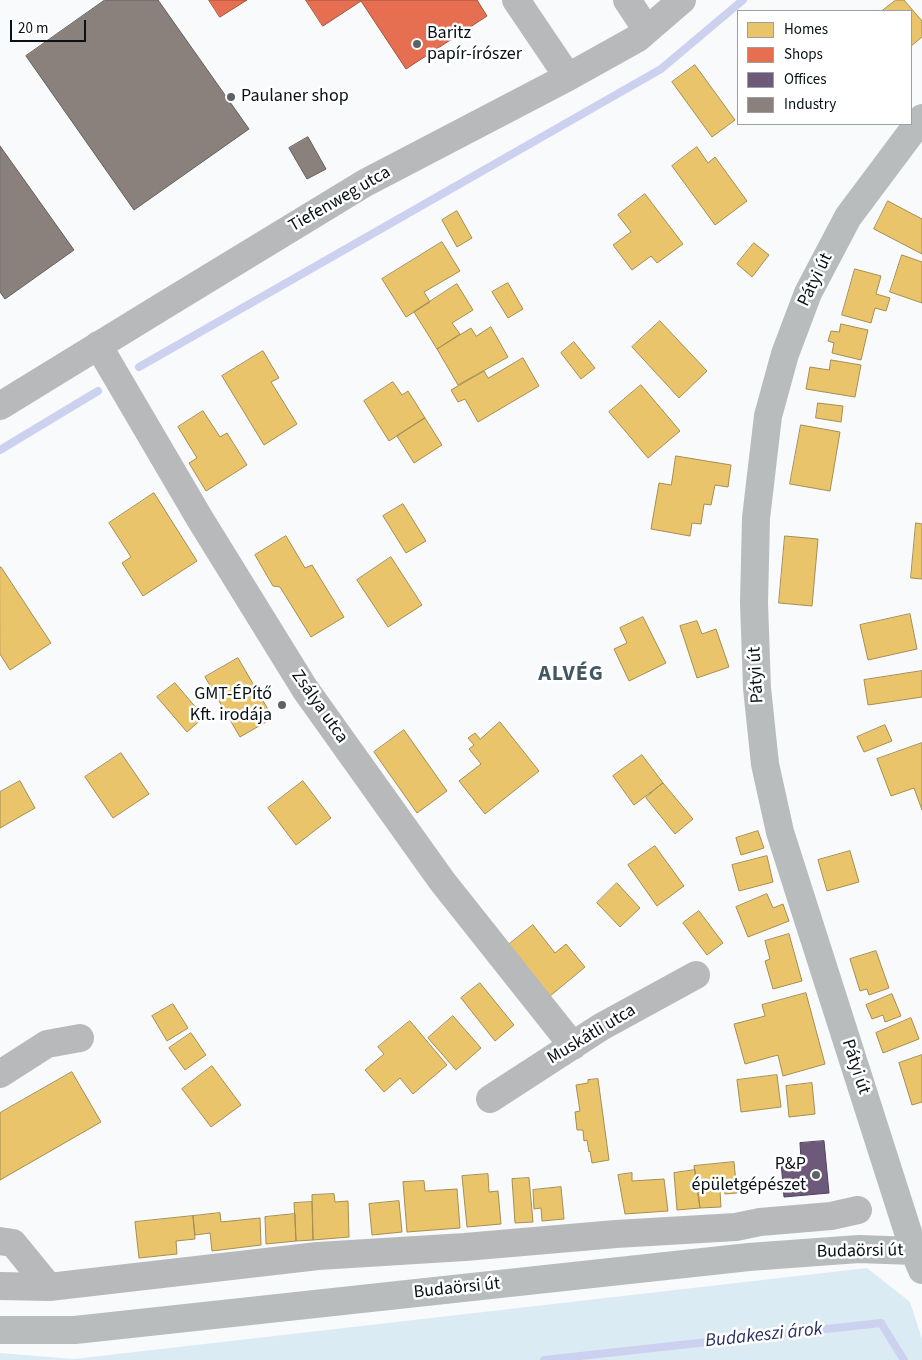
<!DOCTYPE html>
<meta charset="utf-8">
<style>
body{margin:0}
#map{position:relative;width:922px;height:1360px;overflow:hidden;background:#f8fafc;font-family:"Source Sans 3",sans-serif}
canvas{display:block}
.legend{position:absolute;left:737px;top:10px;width:175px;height:115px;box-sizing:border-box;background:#fff;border:1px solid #9ca0a1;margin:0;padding:6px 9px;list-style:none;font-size:15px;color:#081115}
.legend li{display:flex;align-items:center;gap:10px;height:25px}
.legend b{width:25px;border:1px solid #9ca0a1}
.scale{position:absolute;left:10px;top:20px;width:76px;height:22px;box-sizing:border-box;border:2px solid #081115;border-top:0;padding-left:6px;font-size:15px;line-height:18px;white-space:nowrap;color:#081115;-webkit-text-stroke:4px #fff;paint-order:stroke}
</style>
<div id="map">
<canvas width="922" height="1360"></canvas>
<ul class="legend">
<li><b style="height:14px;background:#e9c46a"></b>Homes</li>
<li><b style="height:14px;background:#e76f51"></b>Shops</li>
<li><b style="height:14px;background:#6d597a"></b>Offices</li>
<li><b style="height:14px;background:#8a817c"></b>Industry</li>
</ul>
<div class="scale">20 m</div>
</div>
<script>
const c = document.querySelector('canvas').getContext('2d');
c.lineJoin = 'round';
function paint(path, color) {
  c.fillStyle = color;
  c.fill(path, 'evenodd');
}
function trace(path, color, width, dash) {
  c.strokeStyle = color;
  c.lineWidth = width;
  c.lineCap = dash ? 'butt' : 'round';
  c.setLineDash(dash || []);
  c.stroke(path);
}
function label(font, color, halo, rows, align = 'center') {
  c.font = font + ' "Source Sans 3",sans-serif';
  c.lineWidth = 5;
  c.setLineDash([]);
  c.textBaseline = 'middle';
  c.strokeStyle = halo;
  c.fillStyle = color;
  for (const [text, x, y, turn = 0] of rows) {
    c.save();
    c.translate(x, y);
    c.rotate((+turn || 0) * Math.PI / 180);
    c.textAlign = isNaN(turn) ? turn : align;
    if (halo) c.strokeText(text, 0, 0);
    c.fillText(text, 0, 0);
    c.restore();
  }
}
const green = new Path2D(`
 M867,1268L910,1302L922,1339V1360H0V1353L74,1359Z`);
const homes = new Path2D(`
 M896,0H904L922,21V37L911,46V11H882Z
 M695,65L735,120L712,137L672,82Z
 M697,147L708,163L715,157L747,201L715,225L672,166Z
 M645,194L683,244L657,263L651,256L632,270L613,245L631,232L618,215Z
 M888,201L922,219V254L874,229Z
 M457,211L472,238L457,247L442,220Z
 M442,242L460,271L424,292L430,302L406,317L382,279Z
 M754,243L769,255L752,277L737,264Z
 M902,255L922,262V303L890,292Z
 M855,269L881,276L876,294L890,298L886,311L875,308L871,323L842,315Z
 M508,283L523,309L508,318L492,292Z
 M457,284L473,310L452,323L460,334L437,349L414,312Z
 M660,321L707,371L679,398L632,347Z
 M841,324L868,330L861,360L832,353L834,343L828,341L831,331L839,332Z
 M491,327L508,357L458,385L437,349L471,328L476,336Z
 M574,342L595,368L581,379L561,353Z
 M263,351L279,378L271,382L297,424L264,445L222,376Z
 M523,358L539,386L478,422L465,399L458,402L451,390L484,371L488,378Z
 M831,360L861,365L855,397L806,389L810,367L829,370Z
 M393,382L402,395L408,391L425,418L389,441L364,401Z
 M641,385L680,431L648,458L609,412Z
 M818,403L843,406L841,422L816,418Z
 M203,411L220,437L227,433L247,465L206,491L189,463L197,458L178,427Z
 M425,418L442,445L414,463L397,436Z
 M801,425L840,432L830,491L790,484Z
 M676,456L731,465L728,487L715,485L711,505L704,504L701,524L692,523L690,536L651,529L659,483L671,485Z
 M154,493L197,561L143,596L122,563L131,557L109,523Z
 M403,504L426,541L406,553L383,516Z
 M916,523L922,524V579L911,578Z
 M286,536L305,568L312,565L344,617L311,637L280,587L273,586L255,555Z
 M785,536L818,539L812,606L779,603Z
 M391,557L422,605L388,627L357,580Z
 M0,567H1L51,643L10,670L0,654Z
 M910,614L917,649L868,660L860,625Z
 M643,617L666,663L629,681L614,649L627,643L620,628Z
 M697,621L702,634L716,629L729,667L697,678L680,626Z
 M238,658L273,718L240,737L205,677Z
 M922,671V697L868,705L864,680Z
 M175,683L204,717L187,732L157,697Z
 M500,722L539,771L485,814L459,781L481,764L469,749L474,745L468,738L475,733L480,739Z
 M885,725L892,741L864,752L857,737Z
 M404,730L447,791L417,813L374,752Z
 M922,743V810L914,788L891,796L877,759Z
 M121,753L149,794L113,818L85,777Z
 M642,755L663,783L634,805L613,776Z
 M20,781L35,808L0,828V792Z
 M303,781L331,818L296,845L268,808Z
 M663,783L693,819L675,834L646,798Z
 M758,831L764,848L741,855L736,838Z
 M655,846L684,886L657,906L628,865Z
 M850,851L859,882L827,891L818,860Z
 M767,856L773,882L739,891L732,865Z
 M617,883L640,908L620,927L597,903Z
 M767,894L773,908L783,904L789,921L748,937L736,907Z
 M699,911L723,943L707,955L683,923Z
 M533,925L555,953L566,944L585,967L544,1001L502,950Z
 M789,934L802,981L773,989L765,961L770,959L765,941Z
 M876,951L889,988L869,995L867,989L860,991L850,959Z
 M480,983L514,1025L495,1041L461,998Z
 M806,993L825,1064L783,1076L778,1055L745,1064L734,1024L765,1016L762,1005Z
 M892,994L901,1016L885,1022L883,1015L872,1019L866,1005Z
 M173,1004L188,1028L167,1041L152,1016Z
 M453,1016L481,1048L456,1070L428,1038Z
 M911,1018L919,1039L883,1053L876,1033Z
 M410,1021L447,1065L413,1094L400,1078L384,1092L365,1070L384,1054L378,1047Z
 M191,1033L206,1055L185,1070L169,1048Z
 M922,1055V1102L912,1105L899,1063Z
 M212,1066L241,1105L211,1127L182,1089Z
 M72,1072L101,1122L0,1180V1113Z
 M777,1075L781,1107L741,1112L737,1080Z
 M598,1079L609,1160L592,1163L590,1151L589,1152L587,1140L584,1141L583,1130H577L575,1112L580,1111L576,1085L588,1083V1080Z
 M812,1083L815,1114L789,1117L786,1086Z
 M734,1162L737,1193L725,1194L724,1191H720L721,1207L700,1208L694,1166Z
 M695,1170L700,1208L677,1210L674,1173Z
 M632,1173V1181L664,1179L668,1211L625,1214L618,1175Z
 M488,1174L489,1192L498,1191L501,1224L467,1227L462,1176Z
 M529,1178L533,1222L515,1223L512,1179Z
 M424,1181L425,1191L457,1189L460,1228L407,1232L403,1182Z
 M561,1187L564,1219L542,1221L541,1208L534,1209L533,1190Z
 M334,1194L335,1202L348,1201L349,1237L313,1240L312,1195Z
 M399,1201L402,1232L372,1235L369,1204Z
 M312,1202L313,1240L296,1241L294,1203Z
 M220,1213L221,1222L260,1218L261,1245L212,1251L210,1233L195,1235L193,1216Z
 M295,1214L296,1241L266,1244L265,1217Z
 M193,1216L195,1239L176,1241L177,1254L139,1258L135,1222Z`);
const shops = new Path2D(`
 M209,0H247L220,17Z
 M306,0H477L487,16L406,69L361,1L323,26Z`);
const offices = new Path2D(`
 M824,1141L829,1193L784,1197L781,1162L801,1160L800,1143Z`);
const industry = new Path2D(`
 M105,0H158L249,129L134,210L26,56Z
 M308,137L326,169L307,179L289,148Z
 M0,146L74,250L5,299L0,292Z`);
const stream = new Path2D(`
 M139,367L661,69L743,0
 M0,450L98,391
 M544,1360L881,1323L904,1360`);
const minor = new Path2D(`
 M516,0L568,77
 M627,0L647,30
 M98,345L200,519L305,689L442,881L573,1046
 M0,406L163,306L365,183L568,77L638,38L682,0
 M0,1074L47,1044L80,1038
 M490,1099L601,1027L696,975
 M0,1241L13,1243L49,1287
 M0,1286L49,1287L318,1256L465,1247L616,1234L736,1227L760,1222L831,1216L858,1210`);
const major = new Path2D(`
 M922,118L848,217L808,293L785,354L768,416L756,518L754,603L757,688L765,764L780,832L914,1251L922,1270
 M0,1330H75L749,1257L859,1249L914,1251`);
const markers = [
 [417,44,5,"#5c6366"],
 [231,97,5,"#5c6366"],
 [282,705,5,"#5c6366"],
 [816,1175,5,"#5c6366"]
];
const poiNames = [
 ["Baritz",427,34],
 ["papír-írószer",427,55],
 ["Paulaner shop",241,97],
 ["GMT-ÉPítő",272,695,"right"],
 ["Kft. irodája",272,716,"right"],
 ["P&P",806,1165,"right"],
 ["épületgépészet",806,1186,"right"]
];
const streetNames = [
 ["Tiefenweg utca",340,200,-30],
 ["Pátyi út",816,280,-64],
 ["Pátyi út",757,675,-93],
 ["Zsálya utca",319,707,55],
 ["Muskátli utca",592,1035,-31],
 ["Pátyi út",855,1067,72],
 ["Budaörsi út",860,1252,-1],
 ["Budaörsi út",457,1289,-6]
];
const waterNames = [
 ["Budakeszi árok",764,1336,-6]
];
const districtNames = [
 ["ALVÉG",571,675]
];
paint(green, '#daebf4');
paint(homes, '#e9c46a');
trace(homes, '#a68e50', 1);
paint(shops, '#e76f51');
trace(shops, '#a4533f', 1);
paint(offices, '#6d597a');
trace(offices, '#4f435c', 1);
paint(industry, '#8a817c');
trace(industry, '#635f5d', 1);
trace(stream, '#cbd1ef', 8);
trace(minor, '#b7b9bb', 28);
trace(major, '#b8bcbd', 28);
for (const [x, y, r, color] of markers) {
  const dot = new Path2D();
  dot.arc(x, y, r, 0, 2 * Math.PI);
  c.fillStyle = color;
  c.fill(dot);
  trace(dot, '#fff', 2);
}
label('18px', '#081115', '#fff', poiNames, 'left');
label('18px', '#081115', '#fff', streetNames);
label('italic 19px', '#2c2f63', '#fff', waterNames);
c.letterSpacing = '1px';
label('bold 22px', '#435762', '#fff', districtNames);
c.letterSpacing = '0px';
</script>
